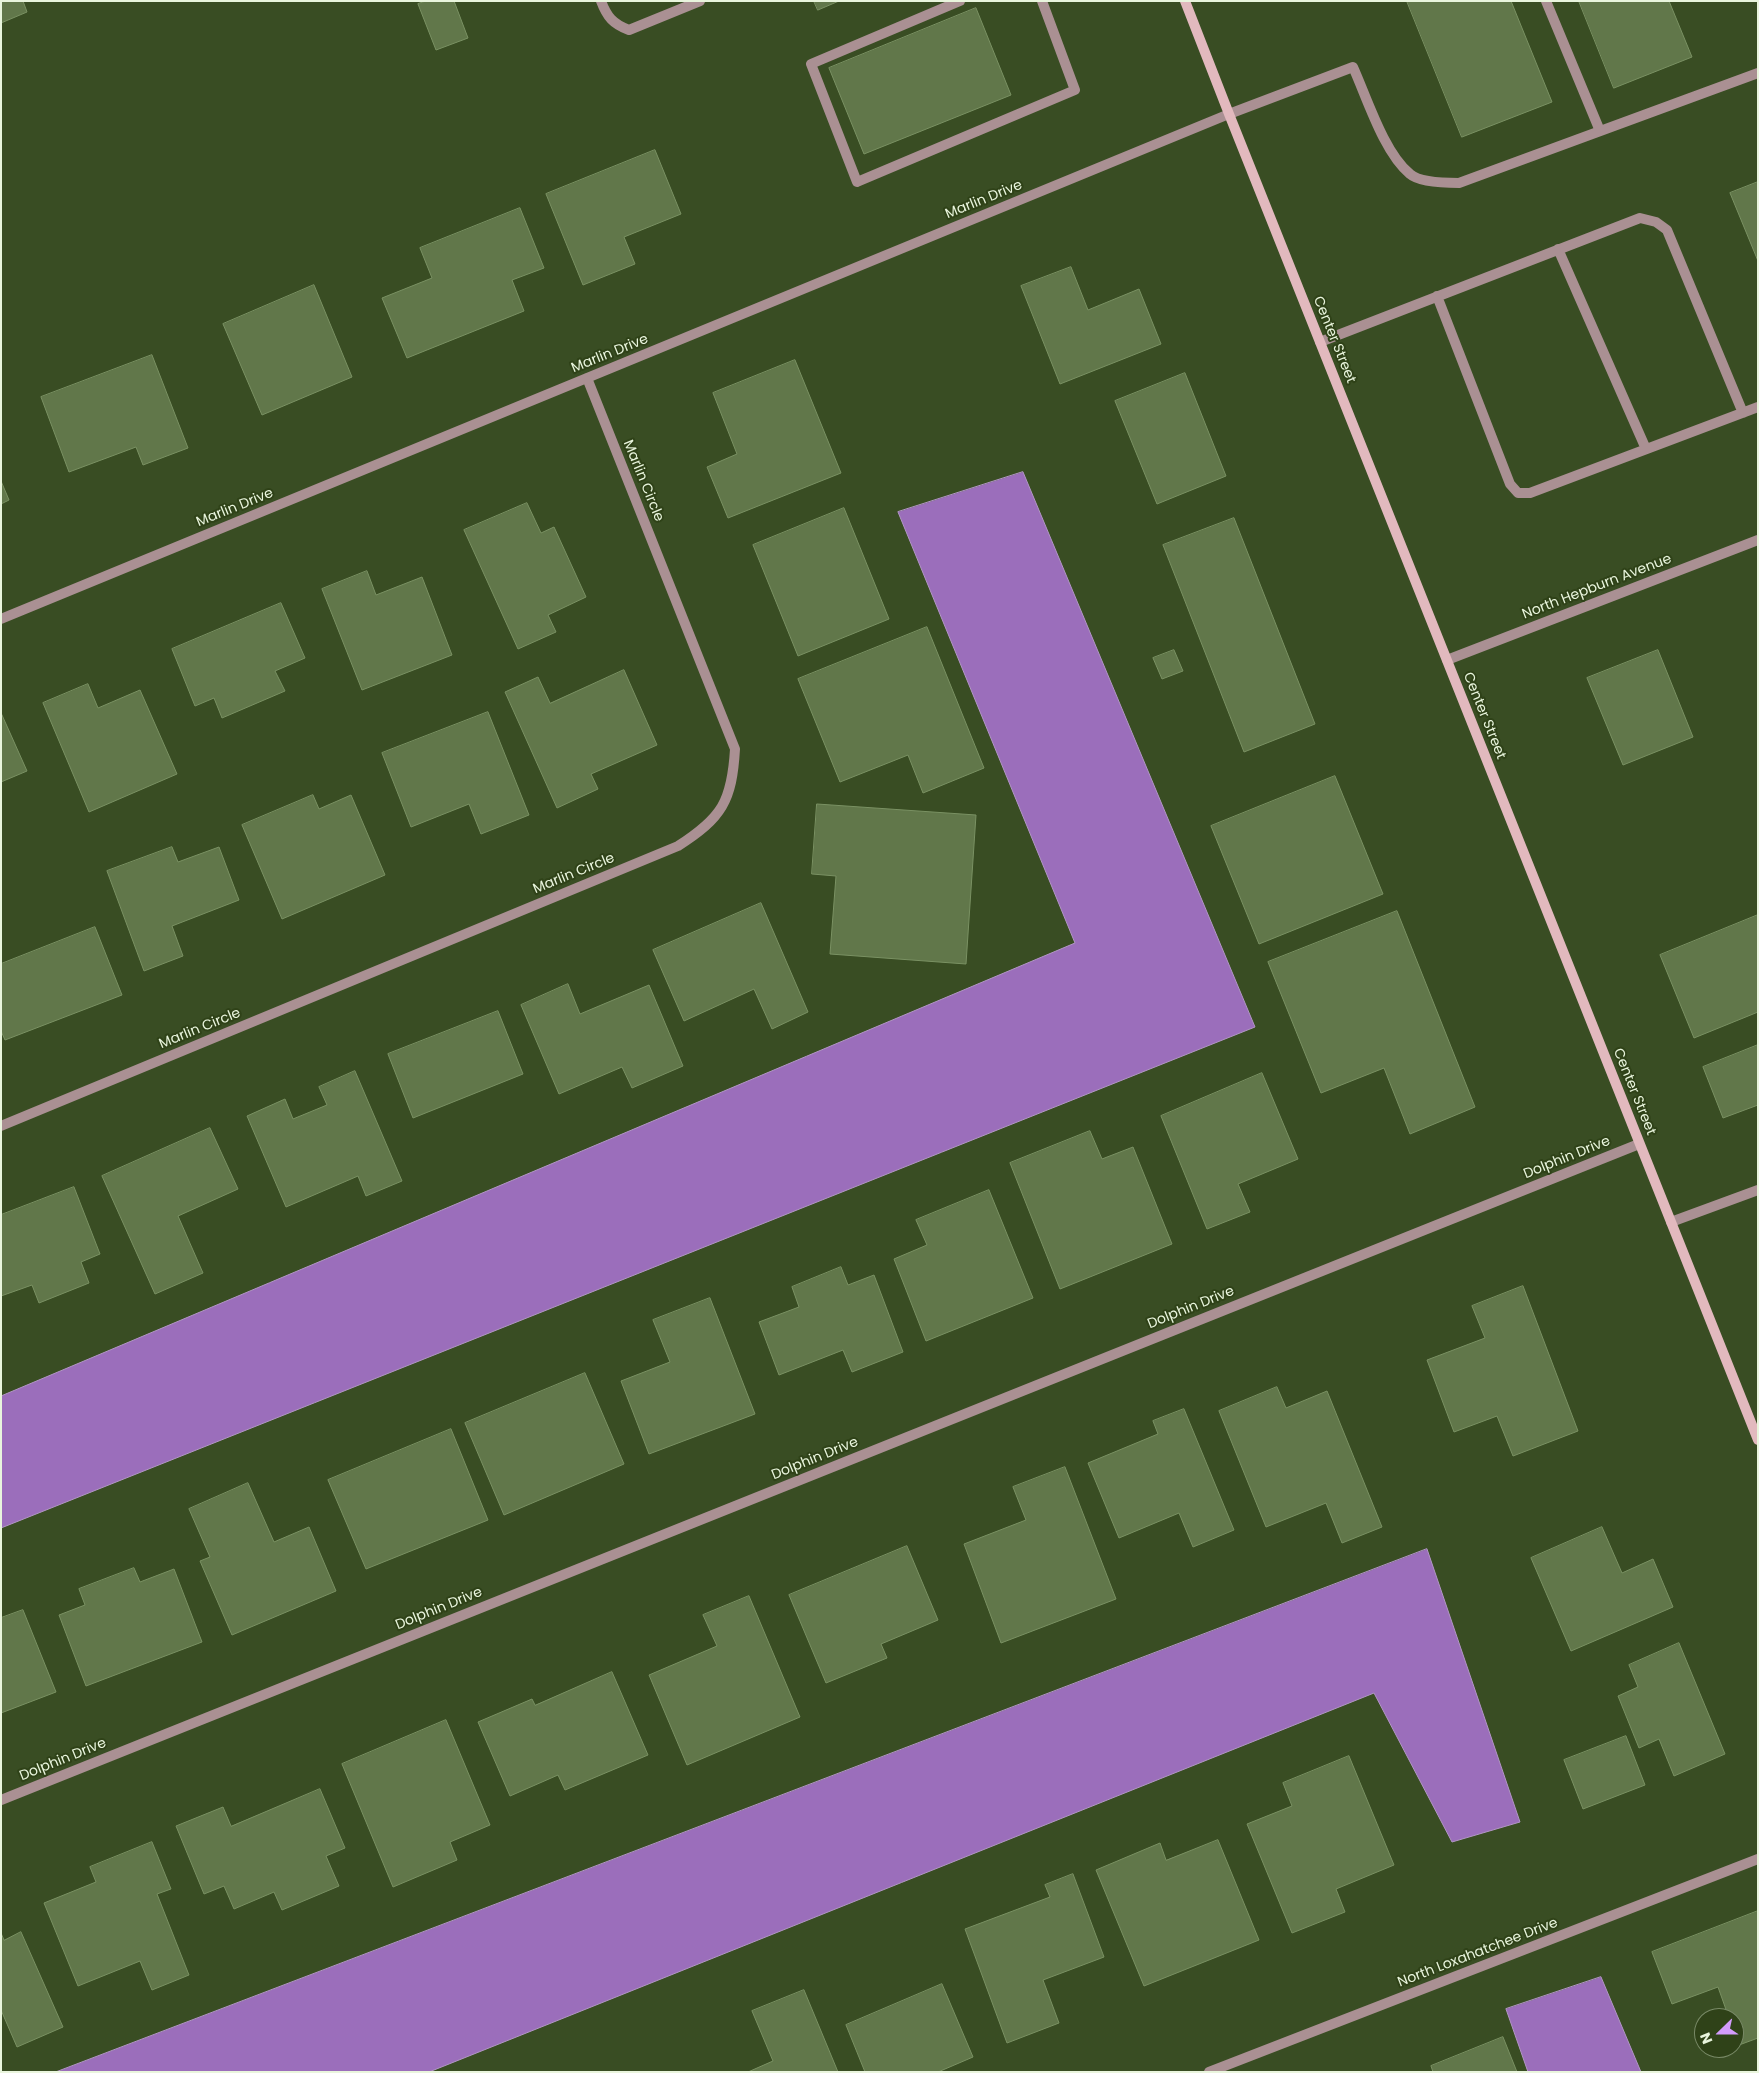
<!DOCTYPE html>
<style>
body{margin:0}
#map{position:relative;width:1759px;height:2073px;overflow:hidden;background:#394d23;font-family:Poppins,sans-serif}
canvas{display:block}
.frame{position:absolute;inset:0;border:2px solid #e9f5dd;pointer-events:none}
.north{position:absolute;left:1694px;top:2008px;width:50px;height:50px;box-sizing:border-box;background:#2f4218;border:1px solid #798a67;border-radius:50%;rotate:248deg;font-size:14px;font-weight:700;line-height:20px;text-align:center;color:#e9f5dd}
.north::after{content:'';display:block;margin:auto;width:18px;height:22px;background:#d39cfc;clip-path:polygon(50% 0,100% 100%,50% 72%,0 100%)}
</style>
<div id="map">
<canvas width="1759" height="2073"></canvas>
<div class="frame"></div>
<div class="north">N</div>
</div>
<script>
const c = document.querySelector('canvas').getContext('2d');
c.lineJoin = 'round';
function paint(path, color) {
  c.fillStyle = color;
  c.fill(path, 'evenodd');
}
function trace(path, color, width, dash) {
  c.strokeStyle = color;
  c.lineWidth = width;
  c.lineCap = dash ? 'butt' : 'round';
  c.setLineDash(dash || []);
  c.stroke(path);
}
function label(font, color, halo, rows, align = 'center') {
  c.font = font + ' Poppins,sans-serif';
  c.lineWidth = 4;
  c.setLineDash([]);
  c.textBaseline = 'middle';
  c.strokeStyle = halo;
  c.fillStyle = color;
  for (const [text, x, y, turn = 0] of rows) {
    c.save();
    c.translate(x, y);
    c.rotate((+turn || 0) * Math.PI / 180);
    c.textAlign = isNaN(turn) ? turn : align;
    if (halo) c.strokeText(text, 0, 0);
    c.fillText(text, 0, 0);
    c.restore();
  }
}
const water = new Path2D(`
 M1023,472L1255,1027L1,1528V1396L1075,943L898,512Z
 M1427,1549L1520,1822L1452,1842L1374,1693L429,2072H56Z
 M1601,1977L1641,2072H1528L1506,2009Z`);
const building = new Path2D(`
 M1,1H23L27,12L1,23Z
 M426,1H454L468,38L436,50L418,4Z
 M814,1H839L818,10Z
 M1407,1H1511L1552,102L1462,137Z
 M1579,1H1669L1692,57L1614,88Z
 M976,8L1011,95L864,154L829,68Z
 M655,150L681,214L624,237L635,264L583,285L546,194Z
 M1758,182V261L1730,193Z
 M520,208L544,268L512,280L524,311L407,358L382,298L432,278L420,248Z
 M1071,267L1088,310L1139,289L1161,344L1060,384L1021,286Z
 M314,285L352,377L262,415L223,324Z
 M152,355L188,448L143,465L136,447L69,472L41,397Z
 M795,360L841,473L728,518L707,467L737,454L713,393Z
 M1185,373L1226,476L1157,504L1115,401Z
 M1,481L9,500L1,504Z
 M527,503L541,533L554,527L586,597L548,615L556,632L518,649L464,530Z
 M844,508L889,619L798,656L753,545Z
 M1234,518L1315,724L1244,752L1163,545Z
 M367,571L376,595L422,577L452,655L362,690L322,589Z
 M281,603L305,658L275,671L285,691L222,718L214,698L195,706L172,649Z
 M927,627L984,768L923,793L908,755L840,782L798,679Z
 M1174,650L1183,671L1162,679L1153,658Z
 M1658,650L1693,737L1623,765L1587,678Z
 M624,670L657,745L591,774L598,789L557,808L505,692L538,677L550,703Z
 M88,684L98,708L140,690L177,774L89,812L43,703Z
 M488,712L529,815L481,834L469,804L411,827L382,753Z
 M2,715L27,771L1,782V716Z
 M1335,776L1383,894L1259,944L1211,826Z
 M313,795L319,809L351,795L385,875L282,919L242,825Z
 M817,804L976,815L966,964L830,954L836,876L812,874Z
 M172,847L178,862L219,847L239,900L172,926L183,956L144,971L107,871Z
 M761,903L808,1012L772,1029L754,989L684,1021L653,950Z
 M1397,911L1475,1107L1410,1134L1384,1068L1321,1093L1268,962Z
 M1758,915V1012L1694,1038L1660,955Z
 M95,927L122,995L5,1040L1,1031V964Z
 M568,984L580,1014L649,985L683,1066L632,1088L622,1067L559,1094L521,1005Z
 M498,1011L523,1074L413,1118L388,1054Z
 M1758,1045V1105L1723,1118L1703,1067Z
 M355,1071L402,1181L366,1196L358,1176L286,1207L247,1116L285,1099L293,1119L327,1105L319,1087Z
 M1262,1073L1298,1159L1238,1184L1250,1212L1207,1229L1161,1116Z
 M210,1128L238,1189L178,1216L203,1273L155,1294L102,1176Z
 M1090,1131L1102,1159L1133,1147L1172,1244L1060,1289L1010,1163Z
 M74,1187L100,1254L81,1262L89,1283L39,1303L32,1285L1,1296V1215Z
 M989,1190L1033,1298L926,1341L894,1259L927,1245L916,1220Z
 M841,1267L848,1285L874,1275L903,1352L852,1372L843,1350L779,1375L759,1322L799,1307L792,1287Z
 M1523,1286L1578,1431L1513,1456L1497,1416L1454,1432L1427,1360L1485,1338L1472,1306Z
 M710,1298L755,1414L649,1454L621,1381L670,1362L653,1320Z
 M585,1373L624,1464L504,1515L465,1423Z
 M1277,1387L1286,1408L1327,1391L1382,1527L1342,1543L1326,1503L1266,1527L1219,1411Z
 M1184,1409L1234,1530L1193,1547L1179,1513L1119,1538L1088,1463L1158,1434L1153,1421Z
 M451,1429L488,1520L366,1569L328,1480Z
 M1065,1467L1116,1599L1001,1643L964,1544L1026,1520L1013,1487Z
 M248,1483L274,1542L309,1527L336,1591L232,1635L200,1561L210,1557L189,1509Z
 M1602,1527L1622,1573L1653,1559L1673,1607L1571,1651L1531,1558Z
 M907,1546L938,1620L881,1644L887,1658L826,1683L789,1595Z
 M134,1568L140,1582L174,1569L202,1642L86,1686L59,1615L85,1605L79,1589Z
 M749,1596L800,1717L687,1765L649,1675L717,1646L703,1615Z
 M23,1610L56,1692L1,1713V1618Z
 M1679,1643L1725,1754L1674,1776L1659,1739L1639,1748L1618,1696L1638,1687L1629,1665Z
 M612,1672L648,1755L565,1790L558,1775L510,1796L478,1722L532,1699L535,1705Z
 M446,1720L490,1825L450,1842L457,1860L393,1887L342,1764Z
 M1626,1736L1645,1785L1583,1809L1564,1760Z
 M1349,1756L1394,1865L1336,1889L1345,1912L1292,1933L1247,1824L1292,1806L1283,1783Z
 M320,1789L345,1848L326,1856L339,1886L282,1910L274,1892L234,1909L224,1886L204,1894L176,1826L223,1807L231,1826Z
 M1218,1840L1259,1940L1144,1986L1096,1870L1160,1843L1166,1860Z
 M152,1842L171,1889L157,1894L189,1975L152,1990L140,1961L78,1986L44,1903L96,1882L90,1867Z
 M1073,1874L1104,1957L1043,1980L1059,2023L1007,2043L965,1929L1050,1897L1045,1885Z
 M1758,1911V2038L1739,2045L1734,2030V2018H1729L1718,1987L1672,2004L1652,1952Z
 M21,1932L63,2027L17,2047L1,2010V1933L4,1940Z
 M942,1984L973,2057L938,2072H865L846,2025Z
 M804,1990L838,2072H748L773,2061L752,2011Z
 M1503,2037L1517,2072H1433L1431,2066Z`);
const lane = new Path2D(`
 M601,1C607,17 613,24 629,30L700,1
 M960,1L811,64L857,182L1075,90L1042,1
 M1546,1L1600,131
 M1229,114L1353,67C1367,98 1384,153 1410,174C1419,182 1446,183 1459,183L1758,73
 M1558,249L1646,449
 M1437,296L1510,484L1518,493H1530L1758,407
 M1320,342L1640,218L1656,222L1667,230L1743,413`);
const street = new Path2D(`
 M1,619L1229,114
 M1447,660L1758,540
 M1,1126L678,846C722,818 732,801 735,749L587,378
 M1671,1222L1758,1190
 M1,1800L1639,1144
 M1209,2072L1758,1859`);
const secondary = new Path2D(`
 M1185,1L1229,114L1758,1440`);
const streetNames = [
 ["Marlin Drive",984,200,-22],
 ["Center Street",1334,340,68],
 ["Marlin Drive",610,354,-22],
 ["Marlin Circle",643,481,68],
 ["Marlin Drive",235,508,-22],
 ["North Hepburn Avenue",1597,587,-21],
 ["Center Street",1484,716,68],
 ["Marlin Circle",574,874,-22],
 ["Marlin Circle",200,1029,-22],
 ["Center Street",1634,1092,68],
 ["Dolphin Drive",1567,1158,-22],
 ["Dolphin Drive",1191,1308,-22],
 ["Dolphin Drive",815,1459,-22],
 ["Dolphin Drive",439,1609,-22],
 ["Dolphin Drive",63,1760,-22],
 ["North Loxahatchee Drive",1478,1953,-21]
];
paint(water, '#9b6ebb');
trace(water, '#b296c5', 1);
paint(building, '#61774a');
trace(building, '#7a9163', 1);
trace(lane, '#aa9093', 10);
trace(street, '#aa9093', 10);
trace(secondary, '#e2b9be', 10);
label('14px', '#e9f5dd', '#2f4218', streetNames);
</script>
